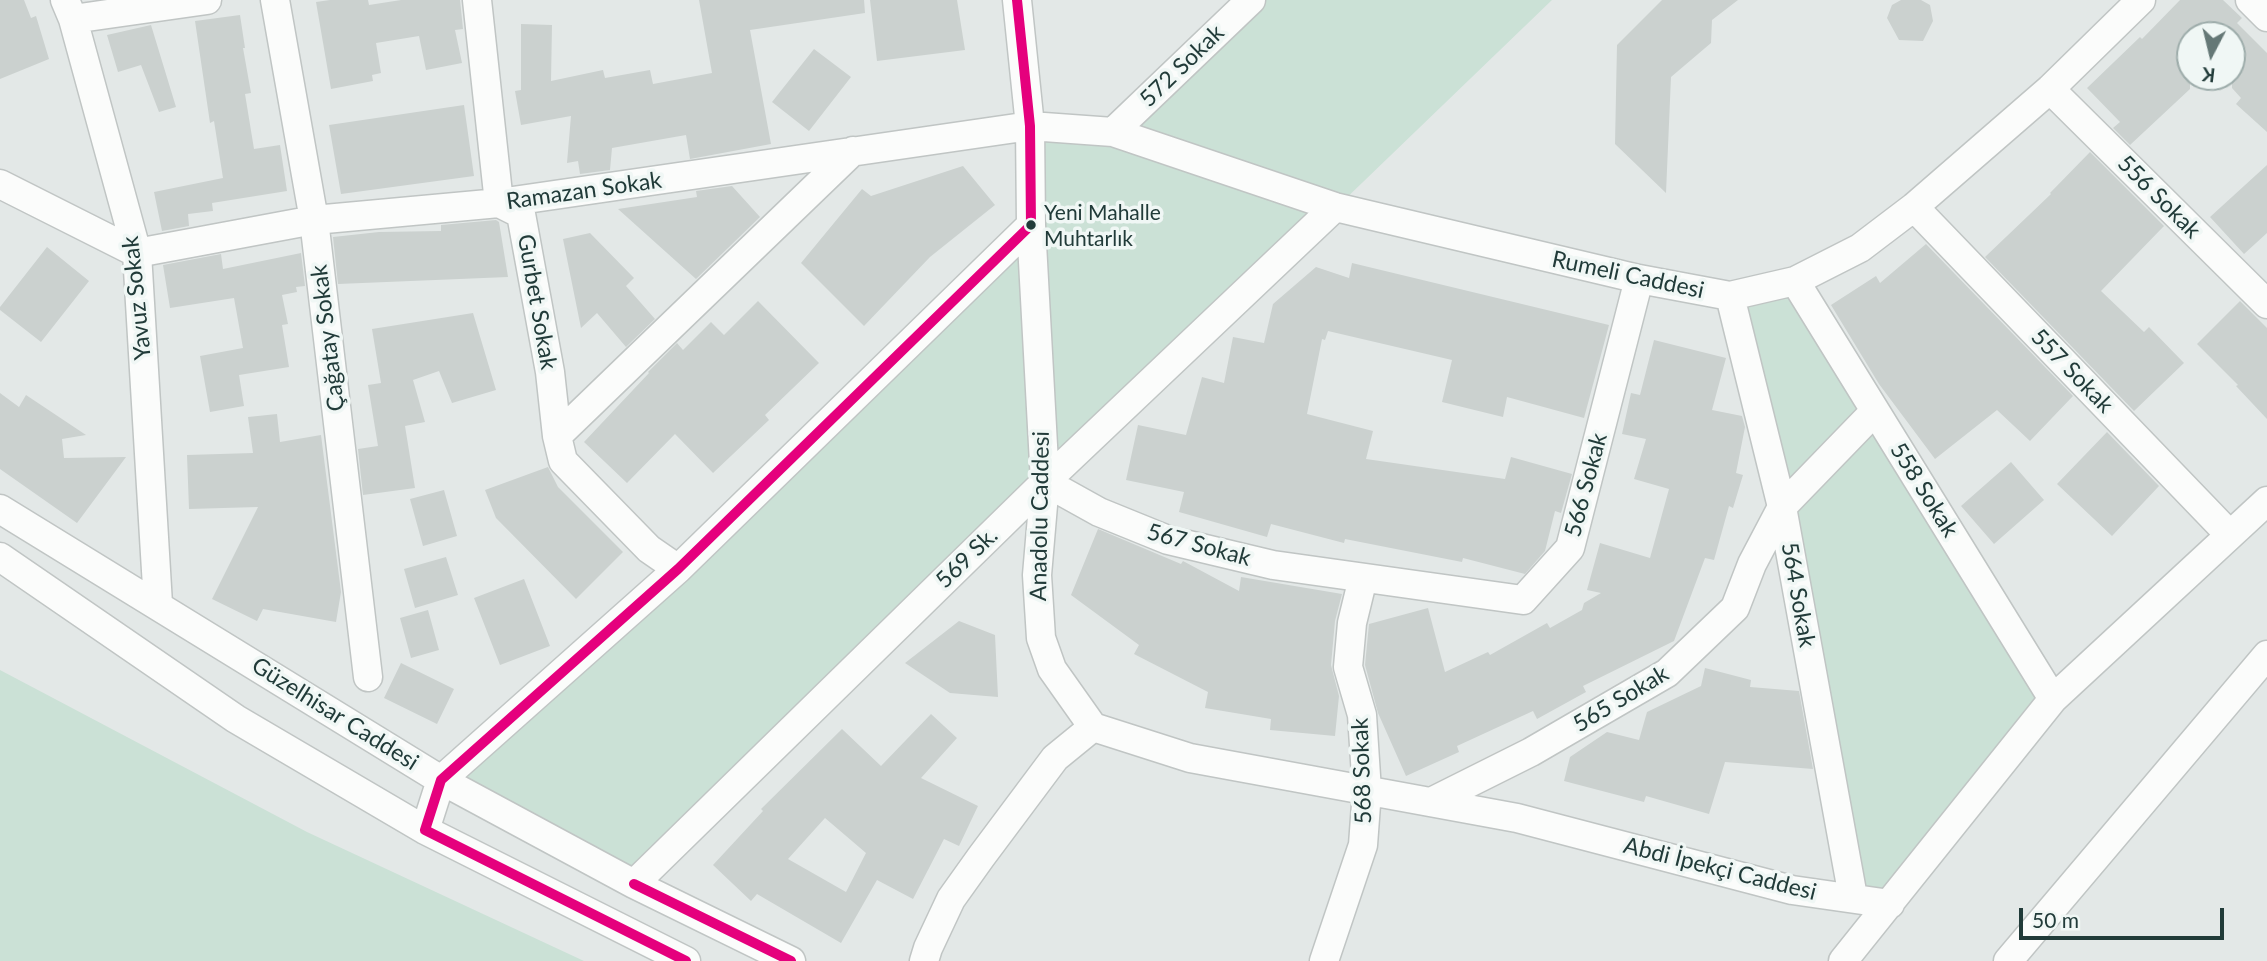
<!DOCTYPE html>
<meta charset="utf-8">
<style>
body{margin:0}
#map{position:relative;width:2267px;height:961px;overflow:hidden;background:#e3e8e7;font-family:Lato,sans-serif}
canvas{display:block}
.north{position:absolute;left:2176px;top:21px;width:70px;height:70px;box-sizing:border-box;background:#f0f7f5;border:2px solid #9dacaa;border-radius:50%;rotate:187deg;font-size:19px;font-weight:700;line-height:28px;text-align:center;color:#213b39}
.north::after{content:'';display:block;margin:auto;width:24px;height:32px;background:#657876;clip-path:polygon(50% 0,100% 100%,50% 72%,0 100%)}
.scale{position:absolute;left:2019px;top:908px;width:205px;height:32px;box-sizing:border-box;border:4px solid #213b39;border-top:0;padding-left:9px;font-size:21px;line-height:24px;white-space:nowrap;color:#213b39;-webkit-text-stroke:5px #f0f7f5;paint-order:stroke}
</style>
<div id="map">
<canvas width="2267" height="961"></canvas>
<div class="north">K</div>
<div class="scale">50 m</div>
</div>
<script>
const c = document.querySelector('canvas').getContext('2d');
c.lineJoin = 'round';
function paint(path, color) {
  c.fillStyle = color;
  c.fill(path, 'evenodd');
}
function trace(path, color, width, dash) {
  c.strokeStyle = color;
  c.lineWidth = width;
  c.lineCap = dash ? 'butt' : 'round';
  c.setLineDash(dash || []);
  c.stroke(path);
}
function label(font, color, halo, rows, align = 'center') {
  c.font = font + ' Lato,sans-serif';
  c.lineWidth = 7;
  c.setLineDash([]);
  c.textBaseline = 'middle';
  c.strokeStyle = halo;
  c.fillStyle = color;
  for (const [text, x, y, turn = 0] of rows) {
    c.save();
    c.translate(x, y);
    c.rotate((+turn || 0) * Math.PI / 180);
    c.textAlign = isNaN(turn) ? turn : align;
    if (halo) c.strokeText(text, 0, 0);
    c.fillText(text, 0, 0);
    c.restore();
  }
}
const green = new Path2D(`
 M1251,0H1552L634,884L441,780L1030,226V126L1113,132Z
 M1795,281L2053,699L1890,904L1853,897L1730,296Z
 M0,670L307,832L584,961H0Z`);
const building = new Path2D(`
 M0,0H24L31,18L36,16L49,59L0,79Z
 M330,0H368L369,5L401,0H460L463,29L455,30L462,63L426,70L419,36L376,43L381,73L372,75L373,81L331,89L316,2Z
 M699,0H864L865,13L750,30L771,144L690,159L686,135L612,148L610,170L580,174L578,161L567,163L571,116L521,125L515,91L521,90V24L552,25L551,81L603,70L605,78L650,70L653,84L712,73Z
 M870,0H957L965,50L877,61Z
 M1662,0H1738L1712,20L1711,43L1671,77L1666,193L1615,144L1617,45Z
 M1901,0H1921L1930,5L1933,21L1923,41L1899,40L1887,18L1892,5Z
 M2180,0H2223L2242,18L2237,23L2267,53V132L2236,104L2241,98L2232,88V35H2190V89L2130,145L2113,128L2120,122L2087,88L2140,37L2142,39Z
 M240,15L245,48H243L251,93L245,94L254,149L280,145L287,191L212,203L213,211L188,214L189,226L162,231L154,192L223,178L214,121L210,123L195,21Z
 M151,25L176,107L159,112L141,65L118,72L107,35Z
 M814,49L851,77L809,131L772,102Z
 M464,105L474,176L341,194L329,125Z
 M2090,152L2164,226L2101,291L2144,332L2149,327L2184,363L2134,411L1985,257L2051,194L2050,193Z
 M2267,165V233L2244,254L2210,217Z
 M963,166L995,205L930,257L864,326L801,263L862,189L871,196Z
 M732,186L760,217L696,279L618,209L697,197L696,191Z
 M496,220L499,222L508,277L338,284L333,237L379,232L441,231V225Z
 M590,233L634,278L626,286L655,319L626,347L597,313L581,328L563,239Z
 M1926,244L2073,396L2030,441L1997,410L1935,459L1879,384L1831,305L1876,276L1880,283Z
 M47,247L89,281L41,342L0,310V307Z
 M301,253L305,286L296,287L297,292L282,295L288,324L282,325L289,367L239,375L244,406L210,412L200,356L243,348L234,298L170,308L163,265L221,254L223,269Z
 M1352,263L1609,325L1584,418L1507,397L1503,417L1442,402L1452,360L1328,331L1325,340L1322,339L1307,414L1373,431L1366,459L1505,479L1511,457L1572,474L1561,513L1555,511L1545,551L1525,574L1463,558L1462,562L1345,539L1344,543L1271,524L1267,537L1179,512L1184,492L1126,480L1138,425L1186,435L1202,377L1224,383L1233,337L1264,343L1273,304L1316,267L1349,278Z
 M758,301L819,363L765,415L769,420L713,473L675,434L627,483L584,442L649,373L648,372L677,343L683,350L711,322L724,335Z
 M2240,301L2267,328V419L2236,386L2238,385L2197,344Z
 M473,313L496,390L452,403L439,371L413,380L425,422L405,426L415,488L363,495L358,449L378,446L368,385L381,383L372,329Z
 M1654,340L1726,358L1712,410L1742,416L1745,427L1736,473L1743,475L1733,508L1729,506L1714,560L1705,558L1674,641L1583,686L1586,692L1537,719L1533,711L1457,746L1459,752L1406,776L1378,713L1365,665L1369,624L1428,608L1445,672L1488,652L1490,655L1547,623L1550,628L1582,610L1584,603L1601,593L1587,590L1600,543L1650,558L1669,489L1634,479L1646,439L1622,434L1631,393L1640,395Z
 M0,393L19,407L26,395L86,435L62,439L64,458L126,457L77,523L0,469Z
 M277,414L280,442L321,435L341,592L336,622L263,609L257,621L212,599L258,507L189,509L187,455L253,453L248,417Z
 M2107,432L2159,486L2112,536L2057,484Z
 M2011,462L2044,500L1994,544L1961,506Z
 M548,467L558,487L623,552L576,599L496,518L485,490Z
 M444,490L457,536L423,546L410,499Z
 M1098,529L1181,564L1183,561L1239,591L1241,577L1342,594L1335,621L1331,665L1339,696L1335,736L1270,730L1271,719L1205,708L1208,692L1134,654L1139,645L1071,595Z
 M446,557L458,595L415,608L404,569Z
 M524,579L550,646L500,665L474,598Z
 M428,610L439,650L411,658L400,618Z
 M959,621L995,635L998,697L950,693L905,663Z
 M401,663L454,689L437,724L384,698Z
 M1705,668L1751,680L1750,687L1799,691L1813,769L1725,762L1709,814L1646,796L1644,802L1564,781L1570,757L1607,732L1639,740L1647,712L1701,686Z
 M931,714L957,738L921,778L978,806L959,846L944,839L913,899L877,880L841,943L757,894L751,901L713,865L763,811L761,809L842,729L881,766ZM825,818L866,853L846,892L788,859Z`);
const minor = new Path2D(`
 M65,0L73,19L137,253L158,604
 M275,0L314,220L368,677
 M477,0L499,203L521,214L550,372L557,436L563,461L649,549L678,569
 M1017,0L1030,126L1031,225L1045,482L1037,575L1041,638L1052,669L1093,727
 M2250,0L2267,17
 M73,19L207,0
 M2050,89L2267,304
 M1113,132L1251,0
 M0,184L137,253L314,220L499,203L1030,126L1113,132L1335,207L1639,279L1730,296L1795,281L1860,248L1914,207L2050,89L2141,0
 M1914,207L2230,535
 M1795,281L2053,699
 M1730,296L1782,507L1853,897
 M557,436L853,151
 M1045,482L1099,512L1168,540L1273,565L1523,600L1570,548L1639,279
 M0,509L441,780L634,884L791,961
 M0,557L236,719L425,830L686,961
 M1093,727L1190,758L1517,818L1792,890L1890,904
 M1431,802L1531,752L1667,673L1735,608L1752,564L1782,507L1875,411
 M425,830L441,780L678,569L1031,225
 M634,884L1045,482L1335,207
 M924,961L928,948L951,899L981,857L1055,758L1093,727
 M1324,961L1363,845L1367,791L1362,715L1348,667L1352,623L1363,578
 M1843,961L2053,699L2267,501
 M2008,961L2267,655`);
const bus1 = new Path2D(`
 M634,884L791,961
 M686,961L425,830L441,780L678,569L1031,225L1030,126L1017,0`);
const markers = [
 [1031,225,6,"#213b39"]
];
const busNames = [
 ["Yeni Mahalle",1044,213],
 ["Muhtarlık",1044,239]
];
const streetNames = [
 ["572 Sokak",1182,66,-44],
 ["Ramazan Sokak",584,191,-8],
 ["556 Sokak",2159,197,45],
 ["Rumeli Caddesi",1628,275,12],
 ["Yavuz Sokak",137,298,-96],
 ["Gurbet Sokak",537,302,80],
 ["Çağatay Sokak",328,338,-97],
 ["557 Sokak",2072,371,46],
 ["566 Sokak",1586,485,-75],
 ["558 Sokak",1924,490,58],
 ["Anadolu Caddesi",1040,516,-89],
 ["567 Sokak",1199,545,15],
 ["569 Sk.",967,558,-44],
 ["564 Sokak",1798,595,80],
 ["565 Sokak",1621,699,-31],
 ["Güzelhisar Caddesi",335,714,32],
 ["568 Sokak",1362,771,-92],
 ["Abdi İpekçi Caddesi",1720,869,14]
];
paint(green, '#cbe1d6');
paint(building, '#cbd1cf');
trace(minor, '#c0c5c4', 31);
trace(minor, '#fbfcfb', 28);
trace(bus1, '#e5007d', 10);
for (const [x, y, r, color] of markers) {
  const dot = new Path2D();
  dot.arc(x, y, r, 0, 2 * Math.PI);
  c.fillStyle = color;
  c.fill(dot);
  trace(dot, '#f0f7f5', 2.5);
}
label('21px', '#213b39', '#f0f7f5', busNames, 'left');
label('23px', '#213b39', '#f0f7f5', streetNames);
</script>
